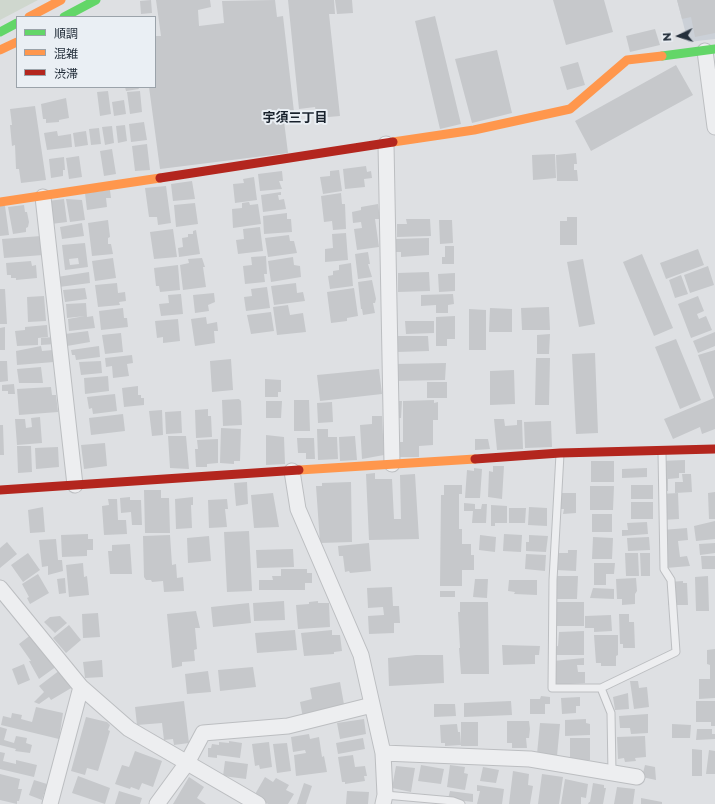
<!DOCTYPE html>
<meta charset="utf-8">
<style>
body{margin:0}
#map{position:relative;width:715px;height:804px;overflow:hidden;background:#dee0e3;font-family:Montserrat,"Noto Sans JP",sans-serif}
canvas{display:block}
.legend{position:absolute;left:16px;top:16px;width:140px;height:72px;box-sizing:border-box;background:#eaeff4;border:1px solid #9ba3aa;margin:0;padding:5px 7px;list-style:none;font-size:12px;color:#25303c}
.legend li{display:flex;align-items:center;gap:8px;height:20px}
.legend b{width:20px;border:1px solid #9ba3aa}
.north{position:absolute;left:659px;top:16px;width:40px;height:40px;-webkit-text-stroke:3px #eaeff4;paint-order:stroke;rotate:266deg;font-size:11px;font-weight:700;line-height:16px;text-align:center;color:#25303c}
.north::after{content:'';display:block;margin:auto;width:14px;height:18px;background:#25303c;clip-path:polygon(50% 0,100% 100%,50% 72%,0 100%)}
</style>
<div id="map">
<canvas width="715" height="804"></canvas>
<ul class="legend">
<li><b style="height:5px;background:#63d668"></b>順調</li>
<li><b style="height:5px;background:#ff974d"></b>混雑</li>
<li><b style="height:5px;background:#b3261e"></b>渋滞</li>
</ul>
<div class="north">N</div>
</div>
<script>
const c = document.querySelector('canvas').getContext('2d');
c.lineJoin = 'round';
function paint(path, color) {
  c.fillStyle = color;
  c.fill(path, 'evenodd');
}
function trace(path, color, width, dash) {
  c.strokeStyle = color;
  c.lineWidth = width;
  c.lineCap = dash ? 'butt' : 'round';
  c.setLineDash(dash || []);
  c.stroke(path);
}
function label(font, color, halo, rows, align = 'center') {
  c.font = font + ' Montserrat,"Noto Sans JP",sans-serif';
  c.lineWidth = 4;
  c.setLineDash([]);
  c.textBaseline = 'middle';
  c.strokeStyle = halo;
  c.fillStyle = color;
  for (const [text, x, y, turn = 0] of rows) {
    c.save();
    c.translate(x, y);
    c.rotate((+turn || 0) * Math.PI / 180);
    c.textAlign = isNaN(turn) ? turn : align;
    if (halo) c.strokeText(text, 0, 0);
    c.fillText(text, 0, 0);
    c.restore();
  }
}
const built = new Path2D(`
 M677,0H715V39L688,42Z`);
const green = new Path2D(`
 M0,0H38L0,20Z`);
const building = new Path2D(`
 M151,0L152,13L141,14L140,1Z
 M156,0H210L211,7L198,10L199,26L224,23L222,1L275,0L277,17L283,16L294,112L283,113L288,153L160,169L149,87H155V36H161Z
 M288,0H334L335,14H329L340,116L317,118L315,107L299,109Z
 M335,0H352L353,13L337,14Z
 M553,0H604L613,32L566,45Z
 M677,0H715V33L695,37L691,17L682,19Z
 M435,16L461,124L440,129L415,21Z
 M655,29L660,45L630,52L626,36Z
 M497,50L512,113L472,123L455,59Z
 M578,62L585,85L567,90L560,67Z
 M676,65L693,95L591,151L575,121Z
 M125,87H138L139,89L126,91Z
 M108,91L111,114L100,116L97,92Z
 M140,91L142,112L130,114L127,92Z
 M66,98L69,118L59,120V122L46,123V119H43L41,104Z
 M124,100L126,114L114,116L112,102Z
 M35,106L46,180L21,183L19,169H16L15,145L12,146L10,125H12L10,109Z
 M144,122L147,140L131,142L129,124Z
 M125,125L127,141L118,143L116,126Z
 M112,126L114,143L105,145L102,127Z
 M99,128L101,144L91,145L89,129Z
 M57,131L58,136L71,134L72,147L47,150L44,133Z
 M86,131L88,145L75,147L73,133Z
 M147,144L150,170L135,171L132,146Z
 M112,149L116,174L104,176L100,151Z
 M576,153L577,164H574V170H577L578,181H557L556,155Z
 M555,154L556,178L533,180L532,155Z
 M79,156L82,177L69,179L66,158Z
 M64,157L65,170H63V176L51,178L49,159Z
 M366,166L367,172L371,171L372,178L364,179L365,187L345,189L343,169Z
 M339,170L342,191L323,194L320,177L330,176V171Z
 M282,171L283,181H279L282,189L260,191L258,174Z
 M254,177L257,200L235,203L233,184L244,183L243,179Z
 M192,181L195,199L173,201L171,184Z
 M166,186L171,223L158,225L157,217H149L145,188Z
 M110,190L111,198H106L107,207L87,210L85,193Z
 M281,192V195H278L279,200L284,199L286,209L263,212L261,195Z
 M341,193L342,204H345L346,229L333,230L332,221L324,222L321,196Z
 M64,199L67,222L51,224L48,201Z
 M66,199L82,200L85,220L70,222Z
 M249,202L250,205L258,204L261,224L233,228L232,209L242,208V203Z
 M195,203L198,224L176,227L174,205Z
 M378,204L380,219H375L379,247L357,250L354,229L362,228L361,222L353,223L352,212L361,210V207Z
 M24,205L25,212H27L29,222L28,227L26,228V232L13,234L8,207Z
 M0,206H5L9,235L0,236Z
 M287,213V219H291L292,232L264,234L263,216Z
 M567,217H577V245H560V221H567Z
 M406,219H430L431,236L397,237V224H407Z
 M108,220L110,237L108,238V244H111L113,254L92,256L88,223Z
 M439,220H452L453,243L440,244Z
 M82,223L84,236L62,239L60,227Z
 M260,227L263,251L238,254L236,240L244,239L243,229Z
 M173,229L177,257L154,259L150,232Z
 M196,230L200,254L179,257L178,248L183,247L182,238L188,237V234H193V231Z
 M346,233L348,260L325,262V249L333,248L332,234Z
 M289,235L290,241H294L297,253L268,257L265,238Z
 M41,236L43,255L4,258L2,239Z
 M429,238V255L401,257V252H394V239Z
 M85,243L88,267L65,270L62,245ZM78,258L79,264L70,265L69,259Z
 M445,246H454V264H442V257H445Z
 M698,249L704,265L666,279L660,263Z
 M368,252L370,264H368L372,277L358,279L355,254Z
 M642,254L673,328L654,336L623,262Z
 M266,256L267,274H264L265,282L245,284L243,266L252,265L251,257Z
 M293,257L294,265L300,266L301,277L271,282L268,261Z
 M113,258L116,278L95,281L92,261Z
 M202,258L205,267H203L206,287L183,290L180,265L189,263L188,259Z
 M583,259L595,324L579,327L567,262Z
 M31,261L32,266L36,265L37,278L16,280V278H11V275H7L6,263Z
 M351,263L353,286L330,289L328,276L333,275V271L339,270V265Z
 M178,265L180,290L160,292L159,286H156L154,268Z
 M708,266L714,285L690,293L684,275Z
 M89,272L90,283L59,287L57,277Z
 M429,272L430,291L398,292V273Z
 M455,273V291L439,292L438,274Z
 M681,275L688,294L675,298L669,280Z
 M372,280L376,299L375,303H373L375,313L363,315L362,309H361L358,282Z
 M117,283L118,293L125,292L126,301L119,302L120,305L98,307L95,285Z
 M296,283L297,293L303,292L305,301L274,305L271,286Z
 M267,287L270,308L246,311L244,297L252,296L251,289Z
 M85,288L87,299L65,302L63,290Z
 M354,288L358,316L347,318V321L331,323L327,292Z
 M0,289H5L7,324H0Z
 M214,293L215,302L208,305L209,311L195,313L193,295Z
 M181,294L183,314L161,316L159,304L169,303L168,295Z
 M453,294L454,304L448,305V313H436V305L421,306V295Z
 M44,296L46,321L28,322L27,297Z
 M698,296L704,311L697,314L699,319L706,316L712,330L691,338L678,304Z
 M86,303L87,317L93,316L95,328L69,331L68,319L85,316L67,318L66,304Z
 M288,305L290,315L303,313L306,332L277,335L273,307Z
 M549,307L550,330H522L521,308Z
 M123,308L124,318H127L128,327L101,330L99,311Z
 M490,308L512,309V332H489Z
 M469,309L486,310V350H469Z
 M271,312L274,331L251,334L247,315Z
 M455,316V339H447V346H436V317Z
 M206,317L207,324L217,322L218,331H214L215,343L195,346L191,319Z
 M178,319L180,341L163,343V337L157,338L155,321Z
 M405,321H434V333L406,334Z
 M47,325L48,337L38,338V345L17,346L15,331L25,330V327Z
 M5,327V350H0V328Z
 M88,331L90,342L67,346L65,334Z
 M715,332V346L698,353L693,341Z
 M121,333L123,352L105,354L102,335Z
 M550,334L549,354H537V335Z
 M397,336H428L429,351L397,352Z
 M54,337L55,344L41,345V338Z
 M676,339L701,400L680,409L655,347Z
 M41,346L42,351L53,350L54,362L17,365L16,351Z
 M99,346L100,357L76,360L75,355H72L71,350Z
 M715,350V429L702,434L700,427L673,439L664,419L714,398L698,355Z
 M595,353L598,433L576,434L572,354Z
 M132,355L133,363L127,364L129,376L113,378L112,366L106,367L105,358Z
 M536,358H550L549,405H535Z
 M231,359L233,390L212,392L210,361Z
 M0,361H7L8,381L0,382Z
 M101,361L102,373L81,375L79,362Z
 M446,363L445,380L394,381L395,364Z
 M41,367L43,383H19L17,369Z
 M379,369L382,394L320,401L317,375Z
 M514,370L515,404L490,405V371Z
 M108,376L109,391L85,394L84,378Z
 M265,379L281,380V392H278V397H265Z
 M427,382H447V398H427Z
 M14,384L15,394H8V391H2V385Z
 M138,386V395H141V398H144V405L124,407L122,388Z
 M51,387L52,395H56L58,412L19,415L17,389Z
 M115,394L117,411L93,414L92,408L89,409L87,397Z
 M239,399L241,401L242,425L223,426L222,400Z
 M294,400H309L310,431H294Z
 M434,400V403L438,402V420H433V445L419,446V457H397V442H403V401Z
 M266,401H282L281,418H266Z
 M397,401H402L401,418H396Z
 M332,402L333,422L318,423L317,403Z
 M208,409V416H211L212,437L196,438L195,410Z
 M162,410L163,435L152,436L149,411Z
 M181,411L182,433L166,434L165,412Z
 M123,414L125,431L91,435L89,418Z
 M372,416H382L384,455L362,459L360,425L372,424Z
 M40,417L42,443L17,445L15,419H25L26,428L32,427L31,418Z
 M494,419H504L505,426L517,425V420H522L523,449L497,450Z
 M551,421L552,447L525,448L524,422Z
 M0,425H3L4,455H0Z
 M221,428L241,429L240,461H234V464L220,463Z
 M317,429H328V437H337L338,459L318,460Z
 M266,435L284,437L285,464L266,465Z
 M168,436H186L189,469L170,468Z
 M355,436L357,460L340,461L339,437Z
 M297,438H314L315,459H306V453H298Z
 M218,439V463L207,464V467H196L195,449H198L197,440Z
 M475,439H488L490,449L475,450Z
 M105,443L107,466L84,469L81,445Z
 M17,446H31L32,472L18,473Z
 M58,447L59,467L36,469L35,448Z
 M685,460V473H679V478L668,479V491H660V461Z
 M591,461H614V482H591Z
 M493,466H504L502,499L488,497L489,471L493,472Z
 M474,468L482,469L480,498H465L467,470L474,471Z
 M647,468V477L622,478V469Z
 M375,473V479H392L394,519H401L400,475L415,474L419,539L369,540L366,474Z
 M682,474H691L692,492L675,493V482H683Z
 M247,482L248,504L236,506L234,483Z
 M351,482L352,542L320,543L316,486H322V483Z
 M444,485H462V494H459V529H462V544H471V555H474V570H462V586H440L441,495H444Z
 M631,485H653V499H631Z
 M590,486H614L613,510H590Z
 M144,490H161V498H169L170,533H145Z
 M715,492V519H709L708,493Z
 M273,493L279,527L254,528L251,495Z
 M558,493H576V513L563,514L564,509H558Z
 M678,493L679,519L661,520L660,494Z
 M130,497V500H141L142,525H132L131,512L121,513L120,498Z
 M193,497V505H191L192,528L176,529L175,499Z
 M108,499H117L118,520H126L127,534L104,535L102,506L109,505Z
 M227,499L228,509H225L227,527L209,528L208,500Z
 M631,502H653V519H631Z
 M464,503L475,504V509H481L482,504H487L486,523H472L473,511H464Z
 M491,505L507,506V523H495V526H491Z
 M43,507L45,532L30,533L28,510Z
 M529,507L547,508V526L528,525Z
 M509,508H526L525,523H509Z
 M592,514H612V532H592Z
 M715,521V539L696,541L694,526Z
 M647,522L648,534L622,536V530H628L627,523Z
 M687,528L688,540L678,541L680,557L687,556L690,566L666,568L662,530Z
 M249,531L252,591L227,592L224,532Z
 M88,534V539H93V550H87V556L62,557L61,535Z
 M504,534L522,535L521,552L503,551Z
 M170,535L172,565L176,564L177,578L183,577L184,591L164,592L163,581L152,582L151,580H146L144,577L143,536Z
 M480,535L496,537L495,552L479,550Z
 M529,535L548,536L546,552L526,551V542H529Z
 M209,536L211,561L188,563L187,538Z
 M593,537L613,538L612,559H592Z
 M649,537L650,550L628,551L627,538Z
 M56,539L58,560H62L63,571L48,575V566L42,567L39,540Z
 M7,542L17,554L0,568V548Z
 M369,543L371,571L350,573L349,571L345,572L343,556H339L338,546Z
 M715,543V553L700,555L699,544Z
 M130,544L132,574H110L108,551H112V545Z
 M293,549L294,567L257,568L256,550Z
 M568,550H577L576,571L556,570V553H568Z
 M28,553L40,570L23,582L11,565Z
 M625,553H638L639,576H626Z
 M640,553H650V576H641Z
 M526,554L546,555L545,571L525,569Z
 M701,556H715V569H702Z
 M83,563L84,577L87,576L89,595L69,597L66,565Z
 M594,563H615L614,574H606V585H594Z
 M281,569H307V573H312V583H305V590H259V580H273L272,576H281Z
 M38,574L49,593L30,604L27,598L29,597L22,584Z
 M555,576H578L577,599H554Z
 M708,576L709,611H696L695,577Z
 M65,578L66,593L59,594L57,579Z
 M636,578L637,591L635,594V604L622,605V599H617L616,579Z
 M475,579H488L487,598L473,597Z
 M509,580H537V595L514,594L515,592L508,591Z
 M683,581V583H687L688,605H668V582Z
 M392,587L393,606H399L400,623H394V633L369,634L368,616L384,615L383,607L368,608L367,588Z
 M593,588L614,589V599L590,598Z
 M440,591H455V597H440Z
 M284,601L285,620L254,621L253,603Z
 M318,601V603H329L330,627L298,629L296,605L309,604V602Z
 M460,602H488L489,674H461L459,648H460L458,612H460Z
 M553,602H584V626H553Z
 M249,603L251,623L213,627L211,607Z
 M196,611L200,628H195L197,649L194,650L195,661L182,662V666L172,668L167,614Z
 M98,613L100,637L83,638L82,614Z
 M619,614H629V622H634L635,648H623V644H620Z
 M611,615L612,631L594,632V628H585V616Z
 M60,616L67,623L55,633L44,622L50,617Z
 M69,625L81,640L66,653L53,638Z
 M295,630L297,650L257,653L255,633Z
 M332,630V635H340L342,651L334,652V654L304,656L301,633Z
 M584,631V655H553V647L558,646L559,632Z
 M32,634L57,666L39,679L29,661H31L19,644Z
 M594,635H618V655L616,656V666H601V663H596Z
 M502,645L540,646L539,655H535V664L503,665Z
 M715,649V698L699,699V679H710V665L707,664V650Z
 M416,655H443L444,683L389,686L388,658Z
 M584,658V665H577L578,672H585V683L555,685L553,661Z
 M102,660L103,677L85,678L83,662Z
 M24,664L30,680L18,685L12,669Z
 M253,667L256,687L220,691L218,670Z
 M60,670L73,687L51,700L49,697L39,704L34,702L44,692L39,686Z
 M208,671L211,692L187,694L185,674Z
 M630,681H638L639,688L647,687L649,707L634,709Z
 M340,682L345,710L303,718L300,702L312,699L310,688Z
 M628,693L629,709L615,710L613,697Z
 M541,696L550,697V704H545V714H530V699H540Z
 M580,697V706H576V713L562,714L561,698Z
 M184,701L189,743L174,745L173,739L164,740L162,723L137,725L135,707Z
 M511,701L512,715L464,717V703Z
 M696,701H715V726H711V722H696Z
 M434,704H455L456,716L434,717Z
 M36,707L63,713L59,739L1,725L3,716L11,718L12,713L22,715L21,719L32,722Z
 M648,714V733L631,734L630,728H620L619,716Z
 M86,717L107,722L110,725L108,730L110,731L98,771L87,768L85,775L71,771Z
 M364,719L366,734L340,739L337,723Z
 M586,719V723L590,724V735L565,736V720Z
 M507,721H529L530,729L529,738H526L527,748H512V743H507Z
 M461,722H478V746H461Z
 M540,723L560,724L557,756L537,754Z
 M457,724L458,732H460L461,745L445,746V743H441L440,725Z
 M672,724L691,725L690,738H672Z
 M0,727L7,729L4,740L14,743L16,736L27,738L26,743L32,745L30,753L15,751L16,749L0,745Z
 M697,729H712V734H715V739L696,740Z
 M309,734L310,739L319,737L322,757L324,756L327,772L296,776L294,755L306,753L305,750L293,752L291,737Z
 M645,736L646,757L635,758L636,761L625,762L624,758L618,759L617,737Z
 M363,738L365,749L338,754L336,743Z
 M570,738H590V760H570Z
 M229,741L242,743L240,758L217,755V758L208,757V748H211L212,744L219,745V742L229,743Z
 M269,742L272,767L260,769L259,765L255,766L252,744Z
 M287,743L291,771L277,773L273,744Z
 M692,749L702,750V776H692Z
 M709,750L715,751V774H706Z
 M135,751L162,761L153,787L142,783L139,790L131,787L130,789L115,784L122,765L129,767Z
 M0,752L5,753L3,761L16,764V760L37,765L34,777L0,769Z
 M353,755L355,767L365,766L367,776H364L365,781L345,784V782H342L338,757Z
 M225,761L248,764L246,779L223,776Z
 M421,765L444,769L441,784L418,781Z
 M450,765L465,767L464,773L468,774L465,790L447,787Z
 M645,765L655,767L656,780L642,777Z
 M396,766L415,768L411,792L392,788Z
 M483,767L499,770L496,783L480,781Z
 M513,771L529,774L528,785L533,786L530,804H509Z
 M0,774L20,779L18,789H22L19,801H17V804L0,800Z
 M542,774L563,777L559,804H538Z
 M78,776L110,788L105,804L72,793Z
 M189,777L204,787L197,798L206,804H173Z
 M265,777L273,782L276,778L289,785L286,790L294,794L288,804H268L254,796Z
 M565,779L588,784L586,798L581,797V804H561Z
 M34,780L47,784L42,800L29,795Z
 M304,783L312,786L306,804H297Z
 M593,783L604,785V788H606L603,804H588L589,802H590Z
 M477,785L504,789L502,804H477L480,791H477Z
 M617,787L635,789L633,804H614Z
 M119,791L142,798L140,804H115Z
 M347,791L369,792L368,804H346Z
 M450,791L473,794V802L448,799Z
 M641,798L662,802V804H641Z`);
const lane = new Path2D(`
 M560,454L553,580L552,688H601L611,713L612,773
 M601,688L676,652L671,580L664,569L662,452
 M385,795L453,801L461,804`);
const street = new Path2D(`
 M705,51L715,127
 M386,144L392,464
 M43,197L75,485
 M292,471L298,509L361,655L383,753L385,795L383,804
 M0,588L81,687L129,729L258,804
 M383,753L530,759L637,777
 M50,804L81,687
 M157,804L187,763L203,733L288,726L372,705`);
const fast = new Path2D(`
 M64,17L96,0
 M0,32L17,23
 M662,56L715,49`);
const slow = new Path2D(`
 M29,17L61,0
 M0,50L17,42
 M393,142L474,130L570,109L627,60L662,56
 M0,202L160,178
 M299,470L475,459`);
const jam = new Path2D(`
 M160,178L393,142
 M475,459L560,453L715,449
 M0,490L299,470`);
const neighbourhoodNames = [
 ["宇須三丁目",295,118]
];
paint(built, '#cbd0d7');
paint(green, '#cfd7ce');
paint(building, '#c6c8cb');
trace(lane, '#bcbec1', 9);
trace(street, '#bcbec1', 17);
trace(lane, '#edeef0', 7);
trace(street, '#edeef0', 15);
trace(fast, '#63d668', 9);
trace(slow, '#ff974d', 9);
trace(jam, '#b3261e', 9);
label('bold 13px', '#18212c', '#eaeff4', neighbourhoodNames);
</script>
